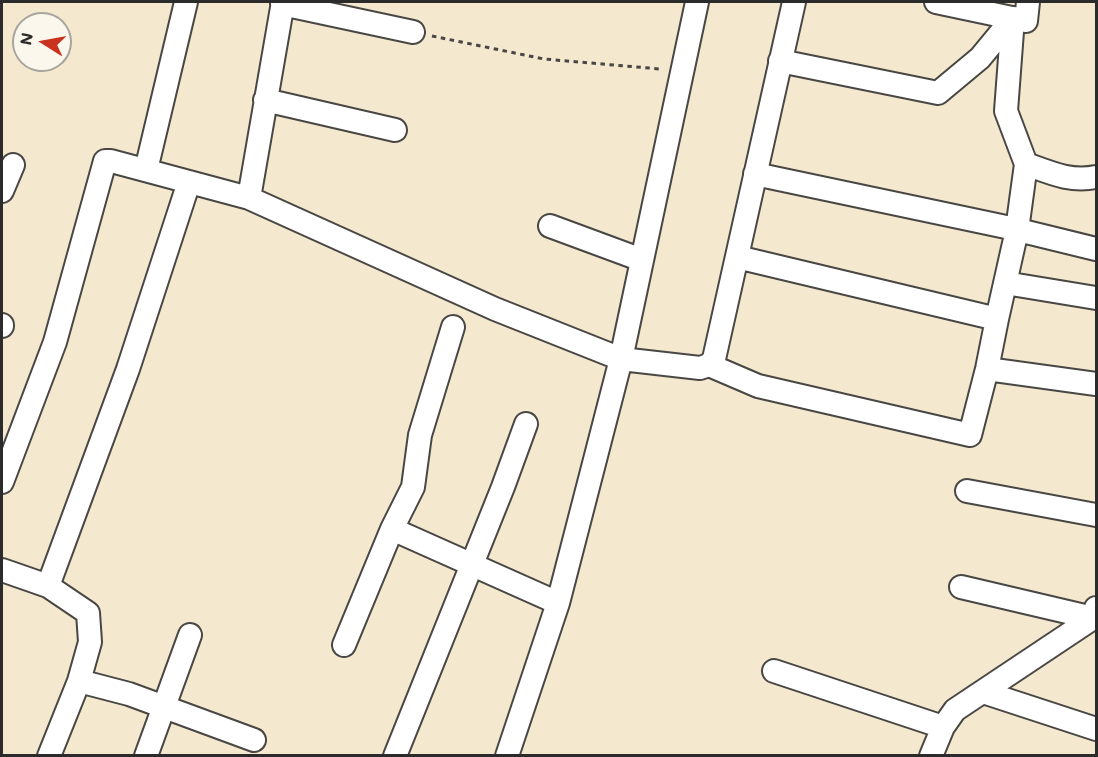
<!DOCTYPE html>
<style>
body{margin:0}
#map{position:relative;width:1098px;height:757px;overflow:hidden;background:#f4e8cf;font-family:Mali,sans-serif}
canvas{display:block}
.frame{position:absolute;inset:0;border:3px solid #2b2b2b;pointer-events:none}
.north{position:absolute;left:12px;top:12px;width:60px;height:60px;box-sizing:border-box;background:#fbf7ec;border:2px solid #a8a59f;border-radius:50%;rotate:281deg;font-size:16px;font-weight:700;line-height:24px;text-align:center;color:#2b2b2b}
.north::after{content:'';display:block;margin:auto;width:21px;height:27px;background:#c8321e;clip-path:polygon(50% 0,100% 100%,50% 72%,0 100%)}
</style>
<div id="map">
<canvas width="1098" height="757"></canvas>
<div class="frame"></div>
<div class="north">N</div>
</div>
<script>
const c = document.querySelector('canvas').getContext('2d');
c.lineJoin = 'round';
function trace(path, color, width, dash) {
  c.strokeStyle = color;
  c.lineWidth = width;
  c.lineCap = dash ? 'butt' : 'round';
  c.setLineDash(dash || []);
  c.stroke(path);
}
const path = new Path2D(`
 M432,36L544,59L660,69`);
const street = new Path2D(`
 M936,2L1026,21L1028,2
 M282,4L413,32
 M1013,18L1006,111L1026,164C1051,173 1070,182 1096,177
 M780,61L938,93L980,58L1013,18
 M265,100L395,130
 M146,170L186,2
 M755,174L1006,227L1096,249
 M2,191L13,165
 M249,198L495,309L621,359L697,2
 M550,226L642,260
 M1005,283L1096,298
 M997,319L1017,230L1026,164
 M2,325V326
 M709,365L758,386L970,435L987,369L997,319L737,257
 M987,369L1096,384
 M2,482L55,342L105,161H111L249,198L283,2
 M967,491L1096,515
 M392,529L558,603
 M2,570L48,586
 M961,587L1093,618L1096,608
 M344,645L392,529L413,487L420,435L453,327
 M774,671L943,727
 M79,681L90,642L88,613L48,586L128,369L189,182
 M983,692L1096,729
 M49,756L79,681L129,694L254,740
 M146,756L190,635
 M395,756L503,487L526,424
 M507,756L558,603L621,359L700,368L709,365L714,359L794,2
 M931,756L943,727L955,710L1093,618`);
trace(street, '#494744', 26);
trace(path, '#494744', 3, [4.5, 4.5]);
trace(street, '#fff', 22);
</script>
